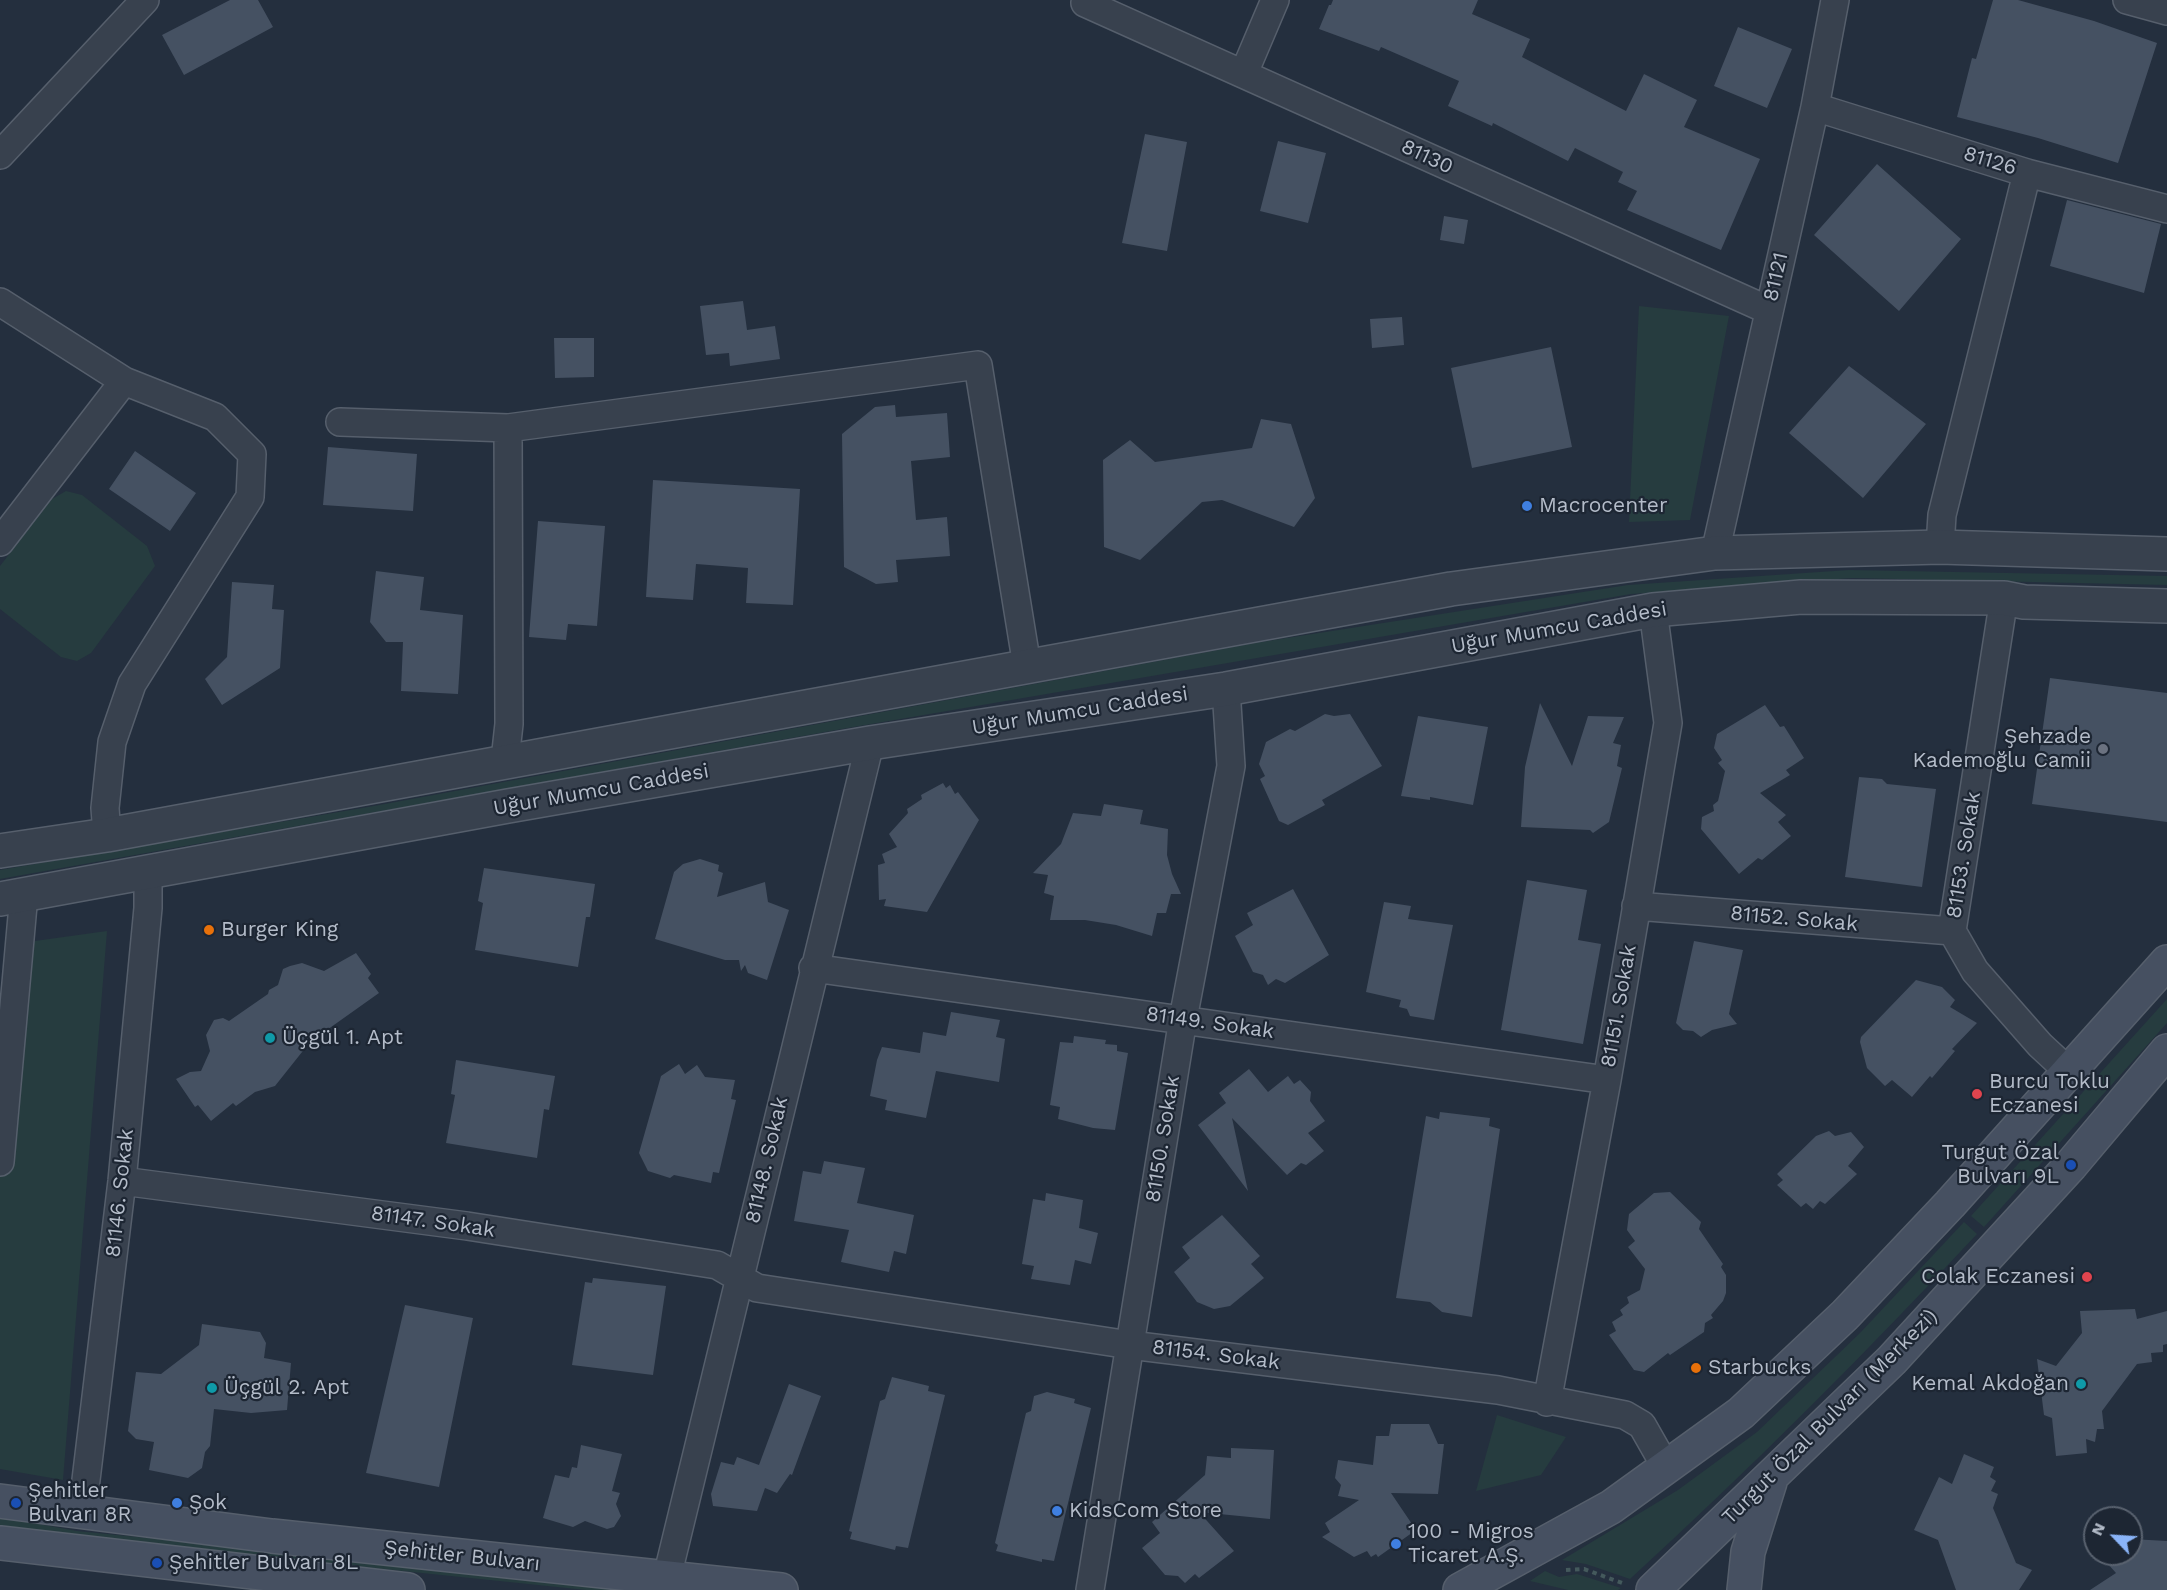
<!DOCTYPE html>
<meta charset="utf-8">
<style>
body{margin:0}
#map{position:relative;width:2167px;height:1590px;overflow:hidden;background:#242f3e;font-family:"Work Sans",sans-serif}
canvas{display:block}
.north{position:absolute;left:2083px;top:1506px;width:60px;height:60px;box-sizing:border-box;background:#1d2633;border:2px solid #59626f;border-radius:50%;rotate:295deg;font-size:16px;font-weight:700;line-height:24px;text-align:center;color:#b4bcc9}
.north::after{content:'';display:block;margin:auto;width:21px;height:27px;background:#8ab4f8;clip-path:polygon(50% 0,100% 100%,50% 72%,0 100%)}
</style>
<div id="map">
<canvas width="2167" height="1590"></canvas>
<div class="north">N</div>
</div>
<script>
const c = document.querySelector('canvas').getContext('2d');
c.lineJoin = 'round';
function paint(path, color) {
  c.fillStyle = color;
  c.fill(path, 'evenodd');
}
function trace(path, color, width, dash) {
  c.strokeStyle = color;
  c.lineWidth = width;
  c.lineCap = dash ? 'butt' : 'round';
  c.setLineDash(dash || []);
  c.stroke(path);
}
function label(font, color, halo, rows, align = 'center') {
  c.font = font + ' "Work Sans",sans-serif';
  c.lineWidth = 4.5;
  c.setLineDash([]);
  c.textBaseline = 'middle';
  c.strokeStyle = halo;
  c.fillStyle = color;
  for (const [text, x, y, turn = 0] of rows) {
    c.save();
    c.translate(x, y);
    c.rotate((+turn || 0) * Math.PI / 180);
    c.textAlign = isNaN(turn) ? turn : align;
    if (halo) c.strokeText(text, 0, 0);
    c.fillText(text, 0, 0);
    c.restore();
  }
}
const green = new Path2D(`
 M1639,306L1729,316L1690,520L1629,522Z
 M66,491L82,495L147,546L155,566L91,653L77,661L61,657L0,609V566L52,499Z
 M1849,570L2167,576V585L1852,578L1631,594L842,729L0,879V870L374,806L1261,642L1628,585Z
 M107,931L63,1480L0,1469V1062L6,945Z
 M2167,999V1023L1984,1227L1971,1216Z
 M1964,1222L1977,1234C1865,1354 1750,1469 1630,1579L1586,1564L1562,1560L1678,1490L1757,1432L1860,1333Z
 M1497,1415L1566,1437L1541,1475L1476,1491Z
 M0,1517L77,1531L674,1590H586L75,1537L0,1525Z
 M1545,1571L1559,1577L1577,1574L1621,1588L1618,1590H1568L1530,1581Z`);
const building = new Path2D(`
 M230,0H258L273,27L184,75L162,35Z
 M1333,0H1478L1472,14L1530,39L1522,57L1626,111L1644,74L1697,100L1684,127L1760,159L1721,250L1627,210L1637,191L1618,182L1623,172L1575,148L1568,161L1493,123L1492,126L1448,106L1459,81L1381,47L1379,51L1319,29L1329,5H1331Z
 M1993,0H2018L2094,21L2157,43L2118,163L2038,138L1957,117L1972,58L1976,59Z
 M1738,27L1792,49L1767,108L1714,86Z
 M1145,134L1187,142L1167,251L1122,243Z
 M1278,141L1326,153L1308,223L1260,211Z
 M1877,164L1961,239L1899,311L1814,235Z
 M2067,200L2161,224L2144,293L2050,266Z
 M1444,216L1468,220L1464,244L1440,240Z
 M743,301L747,330L775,326L780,359L730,366L729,353L706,355L700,306Z
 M1402,317L1404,345L1372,348L1370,319Z
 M554,338H594V377L555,378Z
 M1551,347L1572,447L1472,468L1451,368Z
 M1849,366L1926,424L1863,498L1789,433Z
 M895,405L896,417L947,413L950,457L911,461L916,520L947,517L950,556L896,560L898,582L876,584L844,567L842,434L875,407Z
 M1261,419L1291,424L1315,498L1294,527L1222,500L1202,502L1140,560L1104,547L1103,460L1130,440L1155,462L1252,448Z
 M328,447L417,454L413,511L323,505Z
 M135,451L196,493L170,531L109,489Z
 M653,480L800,489L793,605L746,603L748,568L696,564L693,600L646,597Z
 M538,521L605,526L597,626L568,624L566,640L529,637Z
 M376,571L424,577L420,610L463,615L458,694L401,691L403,642H386L370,622Z
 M232,582L274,585L272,609L284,610L280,668L222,705L205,679L227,657Z
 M2050,678L2167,693V822L2032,804Z
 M1540,703L1572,766L1588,716L1624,717L1613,743L1621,745L1617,766L1622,768L1609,822L1593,833L1590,830L1521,827L1525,767Z
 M1765,705L1780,727L1784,726L1804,758L1786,770L1790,775L1760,793L1786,815L1778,822L1791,836L1762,860L1758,858L1739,874L1701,829L1702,817L1714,811L1713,805L1718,801L1725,771L1718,763L1722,760L1714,748L1717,734Z
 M1325,714L1334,716L1350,714L1382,766L1322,800L1325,805L1288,825L1279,821L1260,779L1265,776L1259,764L1266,742L1290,729L1295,731Z
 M1418,716L1488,727L1473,805L1430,797V800L1401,796Z
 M1859,777L1882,779L1887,784L1936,789L1922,887L1845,877Z
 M943,783L946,788L950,785L955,794L958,792L979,820L927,912L884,906L886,899L879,900L878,865L885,863L882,854L897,847L889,834L908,813L907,809L922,799L921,795Z
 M1104,804L1143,810L1140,824L1168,829L1167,855L1172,874L1181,894H1171L1166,913H1157L1152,936L1116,925L1085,920H1050L1054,896L1044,893L1048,875L1033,873L1061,844L1073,813L1101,816Z
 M700,859L719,865L718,871L723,873L717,897L765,882L768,902L789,910L767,980L748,973L745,965L741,971L739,960H725L655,939L674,872L683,864Z
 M484,868L595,884L590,917H586L578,967L475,950L483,903L478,901Z
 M1527,880L1587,890L1578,940L1601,944L1583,1044L1501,1030Z
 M1293,889L1329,955L1285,983L1276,979L1268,985L1263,975L1253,972L1235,936L1253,925L1247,913Z
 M1384,902L1411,906L1408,919L1453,925L1434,1020L1410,1016L1407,1009L1399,1007L1401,1000L1366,992Z
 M1694,941L1743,950L1729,1014L1737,1024L1712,1030L1701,1037L1693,1031L1683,1030L1676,1023Z
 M356,953L371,974L368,978L379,993L310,1042L275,1086L255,1092L236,1106L233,1103L211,1121L198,1105L195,1107L176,1079L190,1072L201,1071L210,1051L206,1035L214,1020L223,1018L229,1021L268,994L269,990L278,985L283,969L290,966L302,963L324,971Z
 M1916,980L1942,987L1955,1000L1950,1007L1977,1023L1952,1049L1955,1051L1932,1078L1930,1076L1912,1097L1892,1080L1885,1086L1867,1068L1860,1042L1861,1037Z
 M951,1012L1000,1020L996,1037L1005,1039L999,1082L936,1071L926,1118L885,1110L887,1100L870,1096L877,1060L882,1047L920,1053L923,1032L946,1036Z
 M1074,1036L1106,1040L1105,1044L1117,1045V1051L1128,1053L1115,1130L1093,1128L1058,1119L1060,1107L1050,1105L1060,1042L1073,1043Z
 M456,1060L555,1076L549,1110L544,1109L537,1158L446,1143L455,1095L451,1094Z
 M679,1064L685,1074L697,1065L705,1077L735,1080L731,1099L736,1100L719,1173L713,1172L711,1183L674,1175L670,1178L648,1171L639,1153L661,1076Z
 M1249,1069L1268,1092L1288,1076L1294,1084L1300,1080L1311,1092L1310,1101L1325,1121L1308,1133L1324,1151L1306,1165L1301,1163L1287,1175L1232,1118L1248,1191L1198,1125L1226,1103L1219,1093Z
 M1440,1112L1490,1118L1489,1126L1500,1129L1472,1317L1442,1312L1430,1302L1396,1298L1426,1116L1439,1119Z
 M1829,1131L1835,1136L1851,1132L1864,1147L1848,1166L1857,1174L1825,1204L1820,1201L1813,1209L1806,1203L1801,1207L1777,1185L1783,1180L1777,1174L1816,1136Z
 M824,1161L865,1168L857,1203L914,1215L906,1254L894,1251L889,1272L841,1262L849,1230L794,1221L803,1171L821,1174Z
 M1670,1192L1701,1222L1699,1229L1723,1264L1721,1267L1726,1275V1293L1723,1301L1711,1315L1713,1318L1705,1323L1704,1332L1670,1355L1668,1353L1644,1372L1634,1370L1609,1335L1616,1331L1612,1322L1623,1315L1620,1310L1629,1303L1627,1297L1640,1290L1645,1269L1628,1247L1635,1241L1627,1230L1629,1214L1654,1193Z
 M1046,1193L1083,1200L1079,1228L1098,1233L1091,1264L1075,1260L1070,1285L1031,1279L1034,1266L1022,1264L1033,1199L1045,1201Z
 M1222,1215L1260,1256L1251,1264L1264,1278L1230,1306L1214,1309L1197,1302L1174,1272L1190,1258L1182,1247Z
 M593,1278L666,1286L653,1375L572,1365L585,1282L592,1283Z
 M405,1305L473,1318L439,1487L366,1473Z
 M2135,1309L2137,1319L2167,1311V1344L2163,1345V1352L2151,1353L2152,1362L2137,1364L2102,1411L2104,1429H2097L2095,1442L2086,1439L2087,1453L2056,1456L2052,1418L2044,1415L2037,1359L2056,1366L2082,1333L2080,1311Z
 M202,1324L260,1332L266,1343L264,1358L291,1363L287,1410L251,1413L214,1409L210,1446L205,1452L202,1468L188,1478L149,1470L154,1442L136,1439L128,1431L136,1372L161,1374L199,1345Z
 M892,1377L929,1386L928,1391L945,1395L908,1548L896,1546L895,1550L850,1539L852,1532L849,1531L880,1401L885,1399Z
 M789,1384L821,1396L792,1475L790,1474L777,1493L765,1488L757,1511L713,1506L711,1494L721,1462L734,1465L737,1457L759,1465Z
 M1047,1392L1075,1399L1074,1403L1091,1408L1054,1561L1042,1559V1562L996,1551L998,1545L995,1543L1026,1413L1031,1411L1034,1396Z
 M1391,1424H1429L1438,1444H1444L1438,1494L1391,1493L1416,1530L1378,1557L1376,1554L1371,1557L1367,1551L1354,1557L1322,1537L1330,1532L1325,1523L1359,1500L1338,1496L1341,1485L1335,1478L1338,1460L1373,1465L1376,1436H1389Z
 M581,1445L622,1454L612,1491L620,1493L616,1504L621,1516L614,1527L607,1529L585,1521L573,1527L543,1518L555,1475L569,1478L572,1467L577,1468Z
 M1231,1448L1274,1450L1270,1519L1199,1512L1234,1551L1199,1578L1195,1574L1185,1583L1178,1576L1165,1575L1142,1548L1160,1533L1152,1522L1205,1475L1207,1456L1231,1458Z
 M1964,1454L1994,1467L1990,1477L1996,1481L1991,1491L1998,1494L1993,1508L2016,1563L2032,1570L2019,1590H1956L1938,1540L1914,1530L1939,1477L1952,1484Z
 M2131,1539L2167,1541V1590H2090L2116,1573L2099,1554H2131Z`);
const path = new Path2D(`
 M1566,1570L1584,1569L1622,1583`);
const minor = new Path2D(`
 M2127,0L2167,11
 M1085,3L1768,310
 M1244,73L1275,0
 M1815,107L2027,173L2167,209
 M0,155L145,0
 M0,302L124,381L0,542
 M340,422L508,428L978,365L1027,666
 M1940,547L1942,515L2027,173
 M1715,553L1815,107L1835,0
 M2004,598L1952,931L1975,971L2040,1045L2068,1071
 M505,760L509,724L508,428
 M107,835L105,808L112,742L132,684L250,497L252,454L215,417L124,381
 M1636,906L1952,931
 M813,968L1607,1080
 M0,1162L24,894
 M122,1181L467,1226L717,1265L757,1288L1130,1345L1498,1390L1625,1415L1642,1425L1667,1469
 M1547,1402L1607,1080L1668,723L1653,610
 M82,1513L122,1181L148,908V872
 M667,1577L870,743
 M1090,1590L1183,1019L1231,766L1226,689`);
const tertiary = new Path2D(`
 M0,851L107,835L1451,589L1715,553L1940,547L2167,554
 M0,899L508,806L870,743L1226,689L1653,610L1801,597L2004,598L2024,602L2167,606`);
const secondary = new Path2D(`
 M0,1501L272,1536L781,1590
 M0,1543L408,1590
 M1460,1590L1611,1507L1741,1413L1845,1315L1950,1204L2167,962
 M1653,1590L1892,1360L2071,1165L2167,1051
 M1744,1590L1748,1552L1770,1482`);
const markers = [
 [1527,506,6,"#3f7fe0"],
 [2103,749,6,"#6b7280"],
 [209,930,6,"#e8710a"],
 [270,1038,6,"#0f9aa8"],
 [1977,1094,6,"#e0444e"],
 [2071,1165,6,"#1a4fb4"],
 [2087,1277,6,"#e0444e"],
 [1696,1368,6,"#e8710a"],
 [2081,1384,6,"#0f9aa8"],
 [212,1388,6,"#0f9aa8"],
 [16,1503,6,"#1a4fb4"],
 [177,1503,6,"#3f7fe0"],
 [1057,1511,6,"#3f7fe0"],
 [1396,1544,6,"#3f7fe0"],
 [157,1563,6,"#1a4fb4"]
];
const streetNames = [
 ["81130",1427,157,25],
 ["81126",1990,161,17],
 ["81121",1776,277,-77],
 ["Uğur Mumcu Caddesi",1559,628,-10],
 ["Uğur Mumcu Caddesi",1080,711,-9],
 ["Uğur Mumcu Caddesi",601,790,-10],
 ["81153. Sokak",1964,855,-81],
 ["81152. Sokak",1794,919,5],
 ["81151. Sokak",1619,1006,-80],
 ["81149. Sokak",1210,1023,8],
 ["81150. Sokak",1163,1139,-81],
 ["81148. Sokak",767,1160,-77],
 ["81146. Sokak",120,1193,-84],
 ["81147. Sokak",433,1222,8],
 ["81154. Sokak",1216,1355,7],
 ["Turgut Özal Bulvarı (Merkezi)",1830,1417,-45],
 ["Şehitler Bulvarı",462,1556,6]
];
const poiNames = [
 ["Macrocenter",1539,506],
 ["Şehzade",2091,737,"right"],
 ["Kademoğlu Camii",2091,761,"right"],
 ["Burger King",221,930],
 ["Üçgül 1. Apt",282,1038],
 ["Burcu Toklu",1989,1082],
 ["Eczanesi",1989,1106],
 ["Turgut Özal",2059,1153,"right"],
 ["Bulvarı 9L",2059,1177,"right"],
 ["Colak Eczanesi",2075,1277,"right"],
 ["Starbucks",1708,1368],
 ["Kemal Akdoğan",2069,1384,"right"],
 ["Üçgül 2. Apt",224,1388],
 ["Şehitler",28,1491],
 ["Bulvarı 8R",28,1515],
 ["Şok",189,1503],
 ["KidsCom Store",1069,1511],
 ["100 - Migros",1408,1532],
 ["Ticaret A.Ş.",1408,1556],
 ["Şehitler Bulvarı 8L",169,1563]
];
paint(green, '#263c3f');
paint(building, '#455162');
trace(minor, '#565f6c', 30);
trace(tertiary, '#565f6c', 36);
trace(secondary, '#565f6c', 36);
trace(path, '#44595c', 4, [4.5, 4.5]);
trace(minor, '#38414e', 27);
trace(tertiary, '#38414e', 33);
trace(secondary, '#465061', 33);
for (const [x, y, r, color] of markers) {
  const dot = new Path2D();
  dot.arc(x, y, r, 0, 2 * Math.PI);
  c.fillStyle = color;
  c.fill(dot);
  trace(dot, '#1d2633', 2);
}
label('21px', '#b4bcc9', '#1d2633', streetNames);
label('21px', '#b4bcc9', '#1d2633', poiNames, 'left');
</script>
